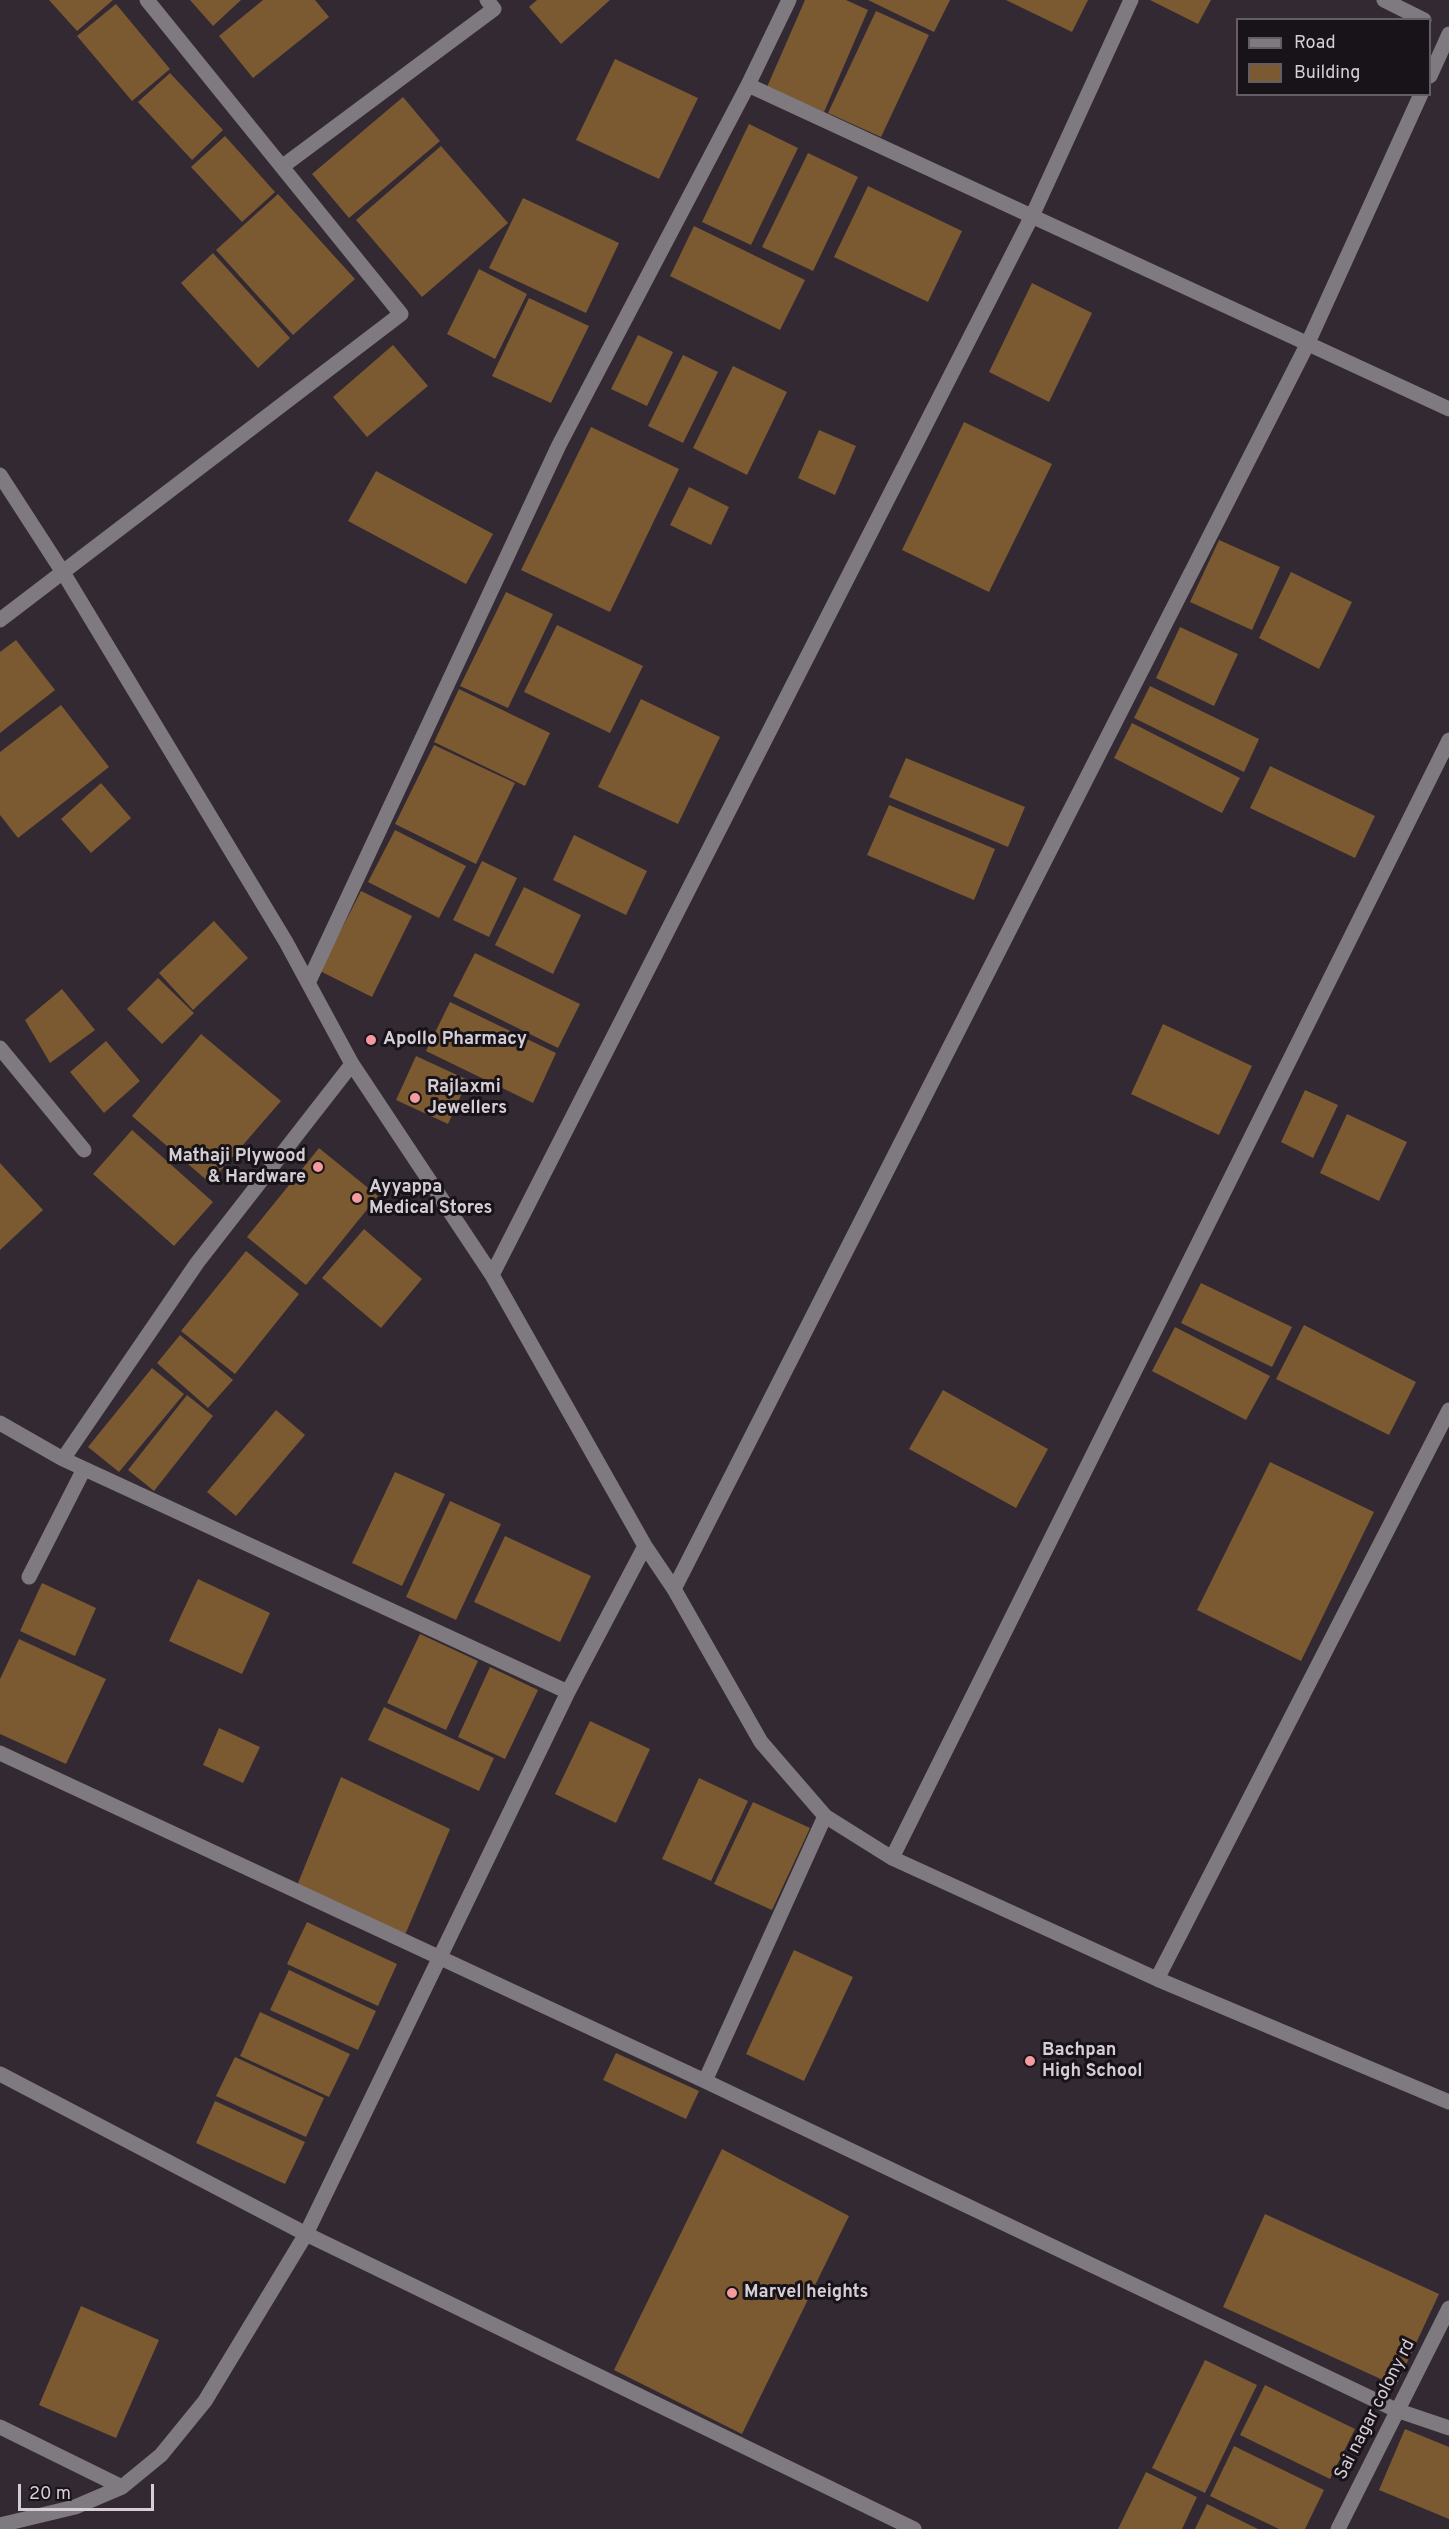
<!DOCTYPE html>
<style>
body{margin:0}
#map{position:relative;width:1449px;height:2529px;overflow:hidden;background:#332933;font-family:Overpass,sans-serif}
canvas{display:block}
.legend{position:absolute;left:1236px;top:18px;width:195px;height:78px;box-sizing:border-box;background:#181318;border:2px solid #645e64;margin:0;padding:8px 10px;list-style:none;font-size:18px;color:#d5ced5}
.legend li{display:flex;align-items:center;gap:12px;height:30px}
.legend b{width:30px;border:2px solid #645e64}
.scale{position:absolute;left:18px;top:2484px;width:136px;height:27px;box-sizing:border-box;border:3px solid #d5ced5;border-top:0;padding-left:8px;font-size:18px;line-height:21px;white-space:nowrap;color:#d5ced5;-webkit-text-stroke:4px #181318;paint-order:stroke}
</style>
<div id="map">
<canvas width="1449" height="2529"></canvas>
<ul class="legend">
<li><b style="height:8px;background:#7f7a7f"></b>Road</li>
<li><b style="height:16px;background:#7b5931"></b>Building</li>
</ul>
<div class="scale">20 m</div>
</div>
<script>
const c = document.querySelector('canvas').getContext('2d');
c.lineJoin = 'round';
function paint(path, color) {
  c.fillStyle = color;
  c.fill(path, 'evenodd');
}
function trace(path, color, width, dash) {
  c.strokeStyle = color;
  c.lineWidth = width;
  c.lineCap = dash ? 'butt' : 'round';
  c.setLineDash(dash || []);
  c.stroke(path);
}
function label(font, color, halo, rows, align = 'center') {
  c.font = font + ' Overpass,sans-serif';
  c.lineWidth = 6;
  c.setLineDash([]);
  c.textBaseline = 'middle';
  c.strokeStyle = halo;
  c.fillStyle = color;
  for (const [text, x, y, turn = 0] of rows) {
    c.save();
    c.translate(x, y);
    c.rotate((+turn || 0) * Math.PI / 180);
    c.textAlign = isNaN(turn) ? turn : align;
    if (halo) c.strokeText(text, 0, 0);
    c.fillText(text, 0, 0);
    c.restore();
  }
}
const building = new Path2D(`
 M49,0H113L77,31Z
 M190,0H241L213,26Z
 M263,0H315L329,17L253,78L219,36Z
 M537,0H610L561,44L529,7Z
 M805,0H846L868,10L824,112L767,87Z
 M868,0H950L934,32Z
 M1006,0H1088L1072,32Z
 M1150,0H1211L1198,24Z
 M116,4L170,69L132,101L77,36Z
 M876,11L929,35L881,137L828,113Z
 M615,59L698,98L659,179L576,140Z
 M170,73L223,130L192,160L138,102Z
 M403,97L440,141L349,218L312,174Z
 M749,124L798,148L751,245L702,222Z
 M225,136L275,192L242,222L191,167Z
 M441,146L508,223L422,297L356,220Z
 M808,153L858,177L813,271L762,247Z
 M868,186L962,231L928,302L834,257Z
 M278,194L355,279L293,335L216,250Z
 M523,198L619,243L586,313L489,268Z
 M694,226L805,280L780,330L670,276Z
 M213,253L290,338L258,368L181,283Z
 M479,269L527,294L495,359L447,334Z
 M1032,283L1092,313L1049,402L989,372Z
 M529,298L589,326L551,403L492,376Z
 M638,335L673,352L647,406L611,389Z
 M393,345L428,386L367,437L333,397Z
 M683,355L718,372L683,443L648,426Z
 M733,366L787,392L747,475L693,448Z
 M964,422L1052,464L989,592L902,550Z
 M591,427L679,469L610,612L521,570Z
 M819,430L856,446L835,495L798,478Z
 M376,471L493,534L466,584L348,521Z
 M689,487L729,507L711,545L670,525Z
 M1219,540L1280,567L1252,630L1190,602Z
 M1291,572L1352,602L1319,669L1259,638Z
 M506,592L553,614L508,708L460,686Z
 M557,625L643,666L610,733L524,692Z
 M1180,627L1238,654L1214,706L1156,678Z
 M16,640L55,690L0,733V652Z
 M1150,686L1259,739L1244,772L1134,718Z
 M459,689L550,733L525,786L434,742Z
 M641,699L720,737L678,824L598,787Z
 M61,705L109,767L18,838L0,815V752Z
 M1132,723L1240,778L1222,813L1114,758Z
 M434,745L515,783L476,864L395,824Z
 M906,758L1025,807L1008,847L889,797Z
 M1270,766L1375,816L1355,858L1250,808Z
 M101,783L131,818L91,853L61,819Z
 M889,805L995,849L974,900L867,855Z
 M395,830L466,866L439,918L368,882Z
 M574,835L647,871L626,915L553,880Z
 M482,861L517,878L489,937L453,920Z
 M524,887L581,915L553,974L495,945Z
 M361,891L412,916L372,997L320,971Z
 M214,921L248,958L193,1010L159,973Z
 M475,953L580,1004L558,1048L453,996Z
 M158,978L194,1013L162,1044L127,1009Z
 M62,989L95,1030L50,1063L25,1020Z
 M450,1002L556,1053L533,1103L426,1051Z
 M1163,1024L1252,1066L1219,1135L1131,1094Z
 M201,1034L281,1101L210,1183L132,1116Z
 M106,1041L140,1081L104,1113L70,1072Z
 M416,1056L468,1080L448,1124L396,1100Z
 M1305,1090L1338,1105L1313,1158L1281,1142Z
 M1347,1114L1407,1142L1379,1201L1320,1173Z
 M132,1130L213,1202L174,1246L93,1174Z
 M319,1148L378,1196L306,1285L247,1237Z
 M0,1163L43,1210L0,1250Z
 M364,1229L422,1279L381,1328L322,1278Z
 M246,1251L299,1294L235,1374L181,1331Z
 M1201,1283L1292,1327L1272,1367L1181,1323Z
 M1304,1325L1416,1382L1389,1435L1276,1379Z
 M1175,1327L1270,1376L1246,1420L1152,1371Z
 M180,1335L233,1380L208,1408L157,1363Z
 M152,1368L184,1394L119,1472L88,1447Z
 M943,1390L1048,1449L1016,1508L909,1449Z
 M187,1395L213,1416L154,1491L128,1470Z
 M276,1410L305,1435L236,1516L207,1492Z
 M1270,1462L1374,1512L1301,1661L1197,1610Z
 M395,1472L445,1494L402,1586L352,1563Z
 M450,1501L501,1524L456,1620L406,1597Z
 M505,1536L591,1576L560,1642L474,1602Z
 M198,1579L270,1613L242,1674L169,1641Z
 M42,1583L96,1608L75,1656L20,1631Z
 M420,1634L478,1661L446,1730L387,1703Z
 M19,1639L106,1679L66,1764L0,1734V1679Z
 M490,1667L538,1690L505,1759L458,1737Z
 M384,1707L494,1758L479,1791L368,1740Z
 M590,1721L650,1749L616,1823L555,1794Z
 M219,1728L260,1747L243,1783L203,1765Z
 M341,1777L450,1829L405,1935L296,1888Z
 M699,1778L748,1801L711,1881L662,1859Z
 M753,1802L810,1828L772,1910L714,1884Z
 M307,1922L397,1964L378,2006L287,1964Z
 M794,1950L853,1977L804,2081L746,2054Z
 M289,1970L376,2011L358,2050L270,2010Z
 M260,2012L350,2054L329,2097L240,2056Z
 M616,2053L699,2091L686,2119L603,2080Z
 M235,2057L324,2098L306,2137L216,2096Z
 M215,2101L305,2142L285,2184L196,2143Z
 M722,2149L849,2216L742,2434L614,2370Z
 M1265,2214L1439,2294L1396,2386L1223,2307Z
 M81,2306L159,2340L116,2438L39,2405Z
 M1205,2360L1257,2385L1205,2493L1152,2468Z
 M1265,2385L1355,2429L1330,2479L1240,2435Z
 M1405,2429L1449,2447V2519L1379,2490Z
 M1234,2446L1324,2490L1305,2529H1279L1210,2496Z
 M1146,2472L1197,2497L1182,2529H1118Z
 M1207,2504L1258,2529H1195Z`);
const minor = new Path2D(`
 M1384,0L1424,20
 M1430,76L1449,34
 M748,85L1449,409
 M283,166L494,9L487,0
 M0,475L64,574L286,942L352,1064L492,1275L645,1546L674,1589L761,1742L825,1816L892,1858L1157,1979L1449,2102
 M0,620L401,314L147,0
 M309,981L559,445L748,85L789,0
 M0,1048L84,1150
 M352,1064L197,1263L63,1459L568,1692
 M492,1275L1033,214L1131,0
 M0,1423L63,1459
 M29,1577L84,1469
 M674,1589L1307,345L1421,94
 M0,1753L705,2081
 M825,1816L705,2081L1396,2410L1449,2428
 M892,1858L1449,740
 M1157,1979L1449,1410
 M0,2074L306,2234L914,2529
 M0,2427L122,2487
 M0,2525L75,2507L122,2487L161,2455L205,2401L306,2234L568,1692L645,1546
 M1338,2529L1449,2308`);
const markers = [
 [371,1040,6,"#f49b9f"],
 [415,1098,6,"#f49b9f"],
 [318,1167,6,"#f49b9f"],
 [357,1198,6,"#f49b9f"],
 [1030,2061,6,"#f49b9f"],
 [732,2293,6,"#f49b9f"]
];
const poiNames = [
 ["Apollo Pharmacy",383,1040],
 ["Rajlaxmi",427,1088],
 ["Jewellers",427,1109],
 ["Mathaji Plywood",306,1157,"right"],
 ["& Hardware",306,1178,"right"],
 ["Ayyappa",369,1188],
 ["Medical Stores",369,1209],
 ["Bachpan",1042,2051],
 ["High School",1042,2072],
 ["Marvel heights",744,2293]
];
const streetNames = [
 ["Sai nagar colony rd",1376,2410,-63]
];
paint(building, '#7b5931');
trace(minor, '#7f7a7f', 15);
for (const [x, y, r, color] of markers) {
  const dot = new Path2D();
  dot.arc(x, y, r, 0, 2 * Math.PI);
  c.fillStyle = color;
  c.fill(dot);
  trace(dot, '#181318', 2);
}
label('bold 18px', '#d5ced5', '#181318', poiNames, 'left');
label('18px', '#d5ced5', '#181318', streetNames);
</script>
